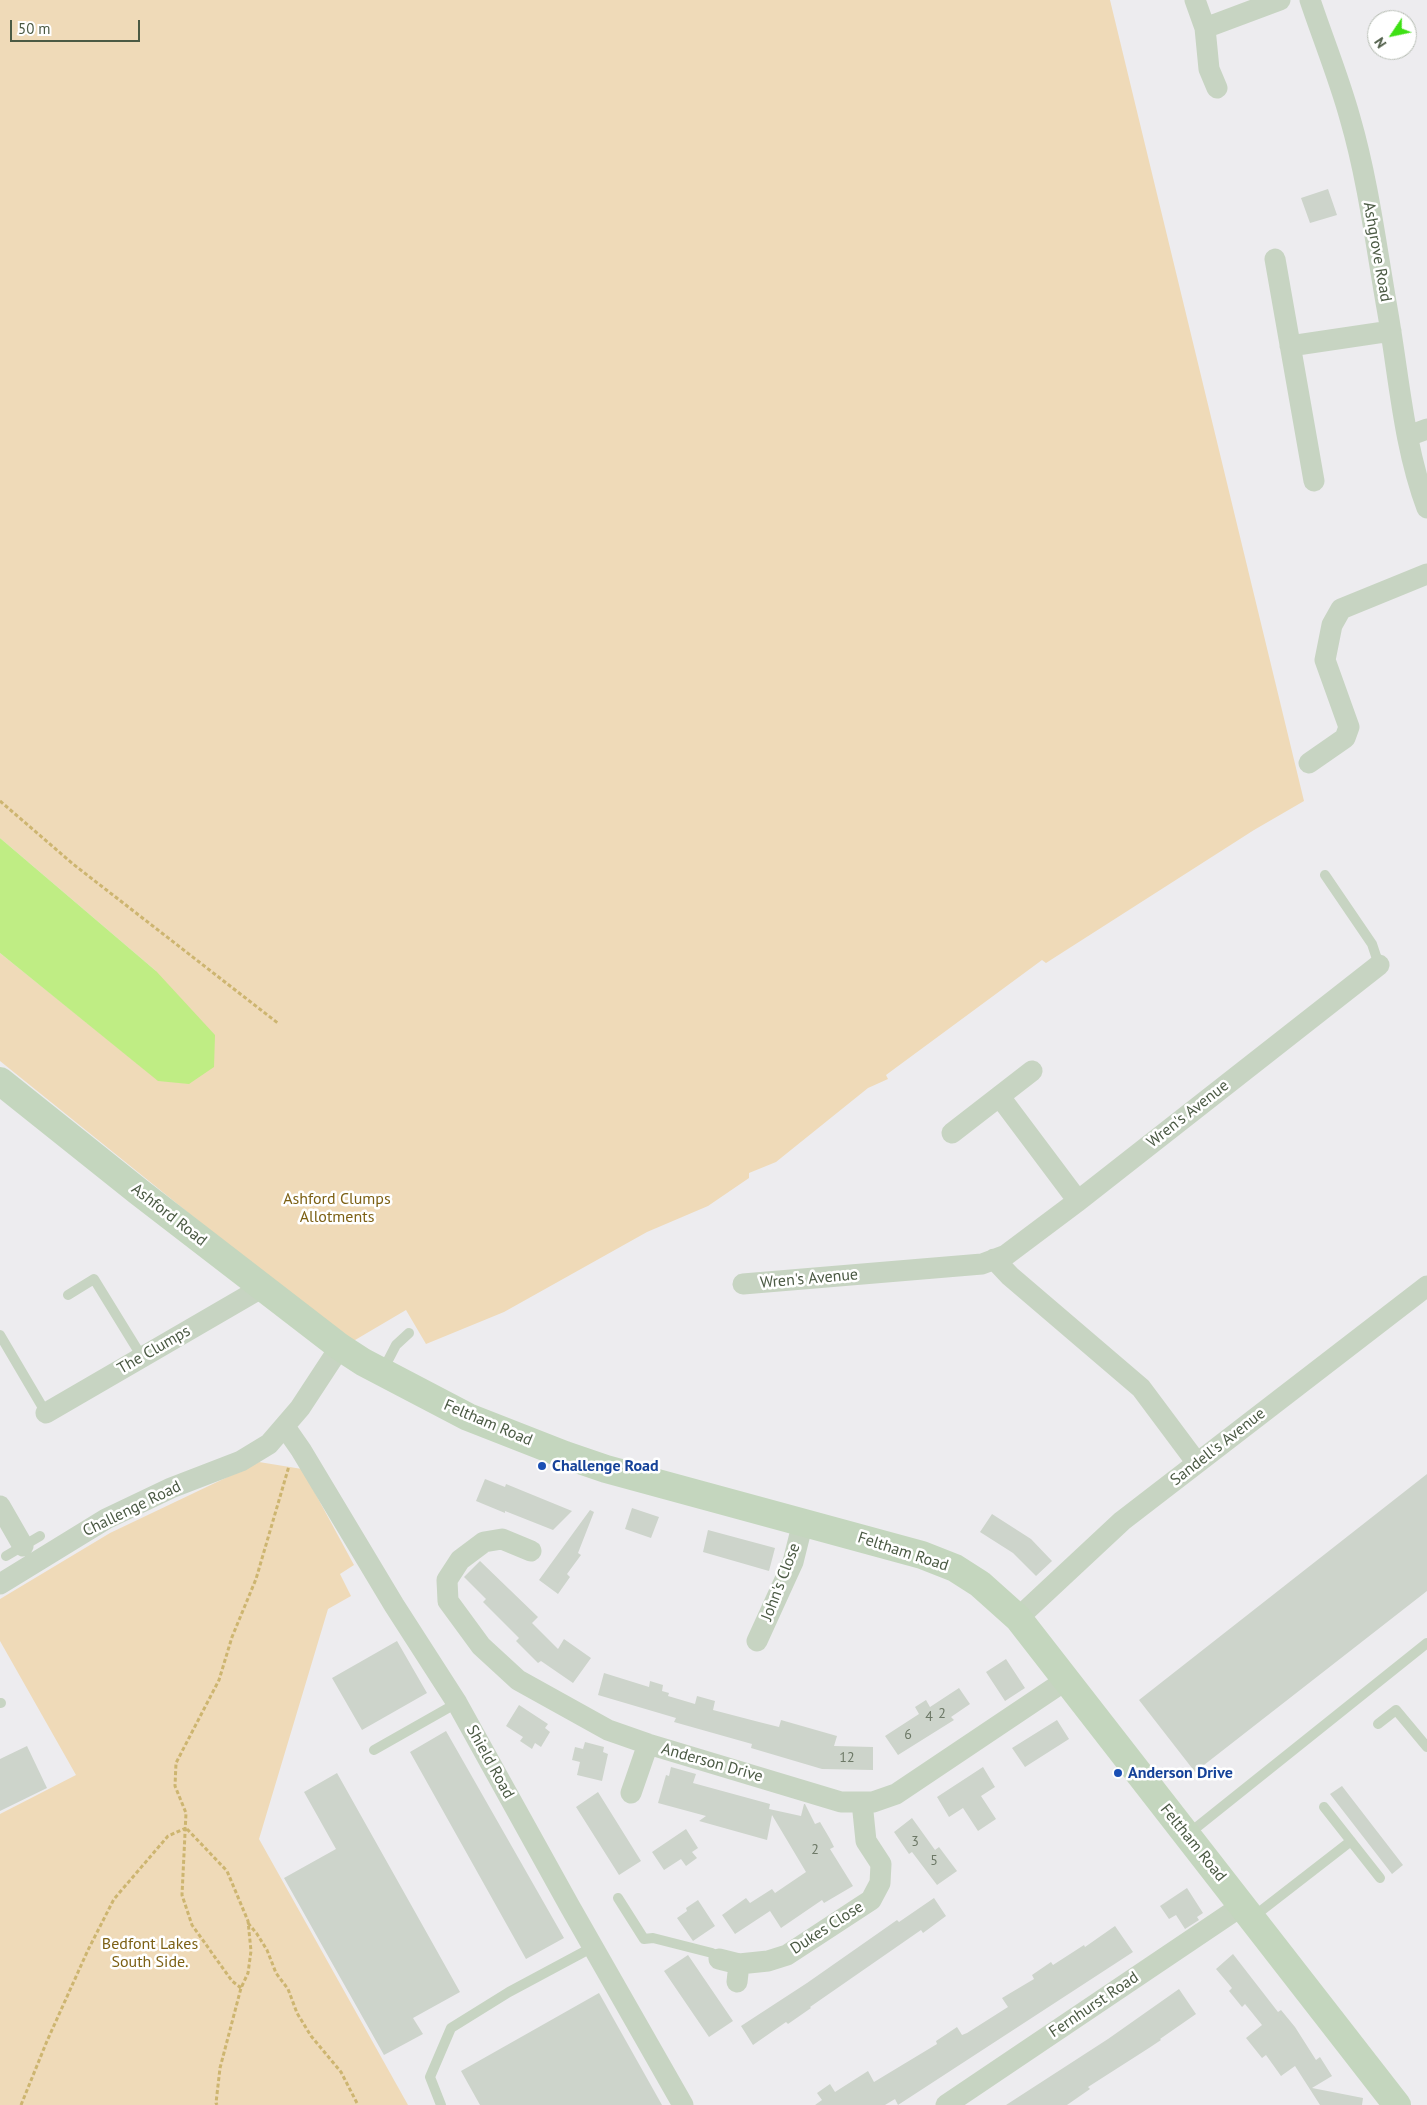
<!DOCTYPE html>
<style>
body{margin:0}
#map{position:relative;width:1427px;height:2105px;overflow:hidden;background:#edecef;font-family:"PT Sans",sans-serif}
canvas{display:block}
.north{position:absolute;left:1367px;top:10px;width:50px;height:50px;box-sizing:border-box;background:#fff;border:1px solid #b7bdb4;border-radius:50%;rotate:236deg;font-size:14px;font-weight:700;line-height:20px;text-align:center;color:#4b5a44}
.north::after{content:'';display:block;margin:auto;width:18px;height:22px;background:#3ee015;clip-path:polygon(50% 0,100% 100%,50% 72%,0 100%)}
.scale{position:absolute;left:10px;top:20px;width:130px;height:22px;box-sizing:border-box;border:2px solid #4b5a44;border-top:0;padding-left:6px;font-size:15px;line-height:18px;white-space:nowrap;color:#4b5a44;-webkit-text-stroke:4px #fff;paint-order:stroke}
</style>
<div id="map">
<canvas width="1427" height="2105"></canvas>
<div class="north">N</div>
<div class="scale">50 m</div>
</div>
<script>
const c = document.querySelector('canvas').getContext('2d');
c.lineJoin = 'round';
function paint(path, color) {
  c.fillStyle = color;
  c.fill(path, 'evenodd');
}
function trace(path, color, width, dash) {
  c.strokeStyle = color;
  c.lineWidth = width;
  c.lineCap = dash ? 'butt' : 'round';
  c.setLineDash(dash || []);
  c.stroke(path);
}
function label(font, color, halo, rows, align = 'center') {
  c.font = font + ' "PT Sans",sans-serif';
  c.lineWidth = 5;
  c.setLineDash([]);
  c.textBaseline = 'middle';
  c.strokeStyle = halo;
  c.fillStyle = color;
  for (const [text, x, y, turn = 0] of rows) {
    c.save();
    c.translate(x, y);
    c.rotate((+turn || 0) * Math.PI / 180);
    c.textAlign = isNaN(turn) ? turn : align;
    if (halo) c.strokeText(text, 0, 0);
    c.fillText(text, 0, 0);
    c.restore();
  }
}
const green = new Path2D(`
 M0,0H1110L1304,801L1254,830L1046,963L1042,960L886,1075L888,1079L868,1088L776,1162L749,1173V1178L708,1206L647,1232L504,1312L426,1344L406,1310L350,1343L0,1061V953L158,1080L156,971L0,838Z
 M259,1462L302,1469L354,1565L340,1574L351,1596L328,1609L259,1839L408,2105H0V1814L76,1775L0,1641V1599L110,1533Z`);
const water = new Path2D(`
 M0,838L156,971L215,1035L214,1067L189,1084L158,1081L0,953Z`);
const building = new Path2D(`
 M1328,189L1337,215L1310,223L1301,198Z
 M1427,1474V1591L1195,1772L1139,1700Z
 M485,1479L505,1487L506,1484L572,1511L553,1530L505,1511V1513L476,1501Z
 M632,1508L659,1517L651,1538L625,1529Z
 M590,1510L594,1512L578,1553L581,1555L567,1574L570,1577L558,1594L539,1580Z
 M992,1514L1031,1539L1052,1561L1036,1576L1013,1553L980,1532Z
 M708,1530L775,1548L769,1571L703,1552Z
 M480,1561L538,1617L532,1623L558,1649L564,1639L591,1658L573,1683L541,1661L538,1663L516,1641L519,1638L483,1602L486,1599L464,1577Z
 M397,1641L427,1693L362,1730L332,1678Z
 M1006,1659L1025,1688L1005,1701L986,1672Z
 M604,1673L649,1687L650,1681L663,1685L662,1691L669,1693L668,1696L695,1704L697,1696L715,1701L713,1710L759,1722L779,1727L781,1720L837,1736L834,1746L873,1747V1770L822,1769L751,1748L752,1744L674,1722L676,1718L598,1695Z
 M959,1688L970,1704L951,1717L954,1720L898,1755L885,1736L919,1714L915,1707L926,1700L930,1707Z
 M519,1705L548,1724L545,1728L550,1732L541,1747L535,1743L532,1749L520,1741L523,1737L506,1726Z
 M1057,1720L1069,1739L1025,1767L1012,1748Z
 M446,1731L564,1938L526,1959L410,1752Z
 M585,1742L604,1747L603,1752L608,1754L602,1781L577,1775L580,1762L572,1760L575,1747L583,1749Z
 M27,1746L47,1788L0,1811V1759Z
 M671,1767L696,1774L693,1783L770,1804L769,1809L801,1816L804,1804H805L815,1824L820,1822L830,1839L834,1847L830,1849L853,1886L824,1903L822,1900L781,1928L770,1911L735,1934L722,1915L746,1898L750,1903L772,1889L775,1893L806,1872L772,1815L767,1840L699,1821L706,1816L658,1803L666,1775L669,1776Z
 M983,1767L995,1787L981,1796L996,1819L978,1831L963,1808L949,1817L937,1797Z
 M337,1773L460,1992L413,2018L423,2034L384,2055L284,1878L336,1849L304,1792Z
 M1342,1786L1403,1865L1392,1874L1330,1794Z
 M598,1792L641,1861L619,1875L576,1807Z
 M912,1818L935,1850L939,1847L957,1871L937,1885L912,1852L909,1854L894,1832Z
 M686,1829L698,1848L692,1852L697,1858L686,1866L681,1859L664,1870L652,1852Z
 M1187,1888L1203,1913L1197,1917L1199,1920L1185,1929L1176,1915L1169,1919L1160,1906Z
 M934,1898L946,1916L923,1933L921,1930L810,2007L811,2008L788,2024L786,2022L753,2045L741,2026L807,1983L897,1920L899,1922Z
 M698,1900L715,1926L693,1941L677,1918L687,1911L686,1908Z
 M1115,1926L1133,1952L898,2105L895,2099L885,2105H815L822,2100L817,2093L830,2084L835,2092L868,2071L874,2082L937,2044L936,2041L957,2027L962,2035L967,2033L1008,2007L1002,1998L1034,1979L1032,1975L1051,1962L1053,1965L1084,1945L1085,1947Z
 M1233,1954L1278,2012L1281,2010L1295,2027L1316,2060L1320,2057L1332,2076L1312,2088L1363,2098L1362,2105H1320L1295,2066L1281,2076L1266,2055L1262,2058L1246,2038L1262,2025L1245,2004L1242,2007L1229,1991L1232,1988L1216,1969Z
 M688,1955L733,2021L709,2037L664,1971Z
 M1179,1989L1196,2014L1160,2039L1161,2040L1149,2048L1088,2087L1090,2089L1067,2105H1006L1108,2039Z
 M599,1993L662,2105H480L461,2071Z`);
const path = new Path2D(`
 M0,801L73,864L279,1024
 M187,1829L227,1871L248,1921L251,1951L248,1973L241,1988L220,2068L216,2103L217,2105
 M248,1923L257,1934L267,1950L276,1973L288,1989L297,2013L311,2036L341,2072L358,2105
 M241,1988L232,1981L192,1925L182,1895L186,1813L175,1786L176,1763L219,1680L232,1637L256,1579L289,1466
 M21,2105L47,2041L88,1950L114,1899L168,1836L186,1828`);
const lane = new Path2D(`
 M1325,875L1372,944L1379,965
 M68,1295L94,1279L142,1357
 M0,1335L46,1413
 M382,1372L396,1345L409,1333
 M6,1556L40,1536
 M0,1703H1
 M1378,1724L1396,1710L1427,1747
 M374,1750L457,1703
 M1324,1807L1380,1878
 M1187,1835L1427,1643
 M618,1898L644,1939L653,1938L712,1953L719,1959
 M1253,1917L1351,1841
 M441,2105L430,2077L451,2028L509,1992L593,1947`);
const street = new Path2D(`
 M1195,0L1205,28L1209,69L1217,88
 M1310,0C1323,39 1339,78 1350,118C1368,180 1376,245 1387,308C1399,375 1403,444 1427,508
 M1205,28L1280,0
 M1275,259L1314,481
 M1290,346L1391,331
 M1408,436L1427,429
 M1309,763L1345,738L1349,727L1325,660L1332,625L1341,609L1427,574
 M1000,1097L1078,1201
 M952,1133L1032,1071
 M994,1259L1010,1276L1141,1388L1197,1463
 M743,1284L982,1264L1006,1255L1078,1201L1379,965
 M46,1413L263,1287
 M285,1427L301,1450L394,1605L457,1703L569,1905L683,2105
 M0,1506L23,1546
 M531,1551L502,1539L484,1542L460,1560L447,1580L448,1601L481,1646L518,1680L608,1730L648,1744L841,1802H873L896,1794L1066,1680
 M0,1584L106,1519L171,1488L241,1461L269,1444L300,1408L340,1347
 M1018,1618L1122,1521L1427,1286
 M757,1641L793,1562L803,1522
 M631,1793L648,1744
 M719,1959L739,1964L768,1961L787,1955L871,1900L880,1883L881,1864L866,1841L862,1802
 M737,1982L739,1964
 M946,2105L1243,1905`);
const secondary = new Path2D(`
 M0,1081L139,1192L340,1347L363,1362L468,1417L565,1455L606,1469L922,1555L955,1568L980,1584L1018,1618L1397,2105`);
const markers = [
 [542,1466,5,"#1a4fb4"],
 [1118,1773,5,"#1a4fb4"]
];
const numberNames = [
 ["2",942,1714],
 ["4",929,1717],
 ["6",908,1735],
 ["12",847,1758],
 ["3",915,1842],
 ["2",815,1850],
 ["5",934,1861]
];
const streetNames = [
 ["Ashgrove Road",1377,252,80],
 ["Wren's Avenue",1188,1114,-38],
 ["Ashford Road",169,1215,38],
 ["Wren's Avenue",809,1279,-5],
 ["The Clumps",154,1350,-30],
 ["Feltham Road",488,1423,23],
 ["Sandell's Avenue",1218,1447,-38],
 ["Challenge Road",132,1509,-26],
 ["Feltham Road",903,1552,18],
 ["John's Close",781,1582,-69],
 ["Shield Road",490,1762,61],
 ["Anderson Drive",712,1763,16],
 ["Feltham Road",1193,1843,51],
 ["Dukes Close",827,1928,-33],
 ["Fernhurst Road",1094,2005,-34]
];
const parkNames = [
 ["Ashford Clumps",337,1199],
 ["Allotments",337,1217],
 ["Bedfont Lakes",150,1944],
 ["South Side.",150,1962]
];
const transitNames = [
 ["Challenge Road",552,1466],
 ["Anderson Drive",1128,1773]
];
paint(green, '#efdab8');
paint(water, '#bfed84');
paint(building, '#cdd4cb');
trace(path, '#cdb570', 3, [4, 2.5]);
trace(lane, '#c7d4c2', 10);
trace(street, '#c7d4c2', 21);
trace(secondary, '#c4d6be', 28);
for (const [x, y, r, color] of markers) {
  const dot = new Path2D();
  dot.arc(x, y, r, 0, 2 * Math.PI);
  c.fillStyle = color;
  c.fill(dot);
  trace(dot, '#fff', 2);
}
label('14px', '#6c7866', null, numberNames);
label('16px', '#4b5a44', '#fff', streetNames);
label('16px', '#7c6014', '#fff', parkNames);
label('bold 16px', '#164399', '#fff', transitNames, 'left');
</script>
